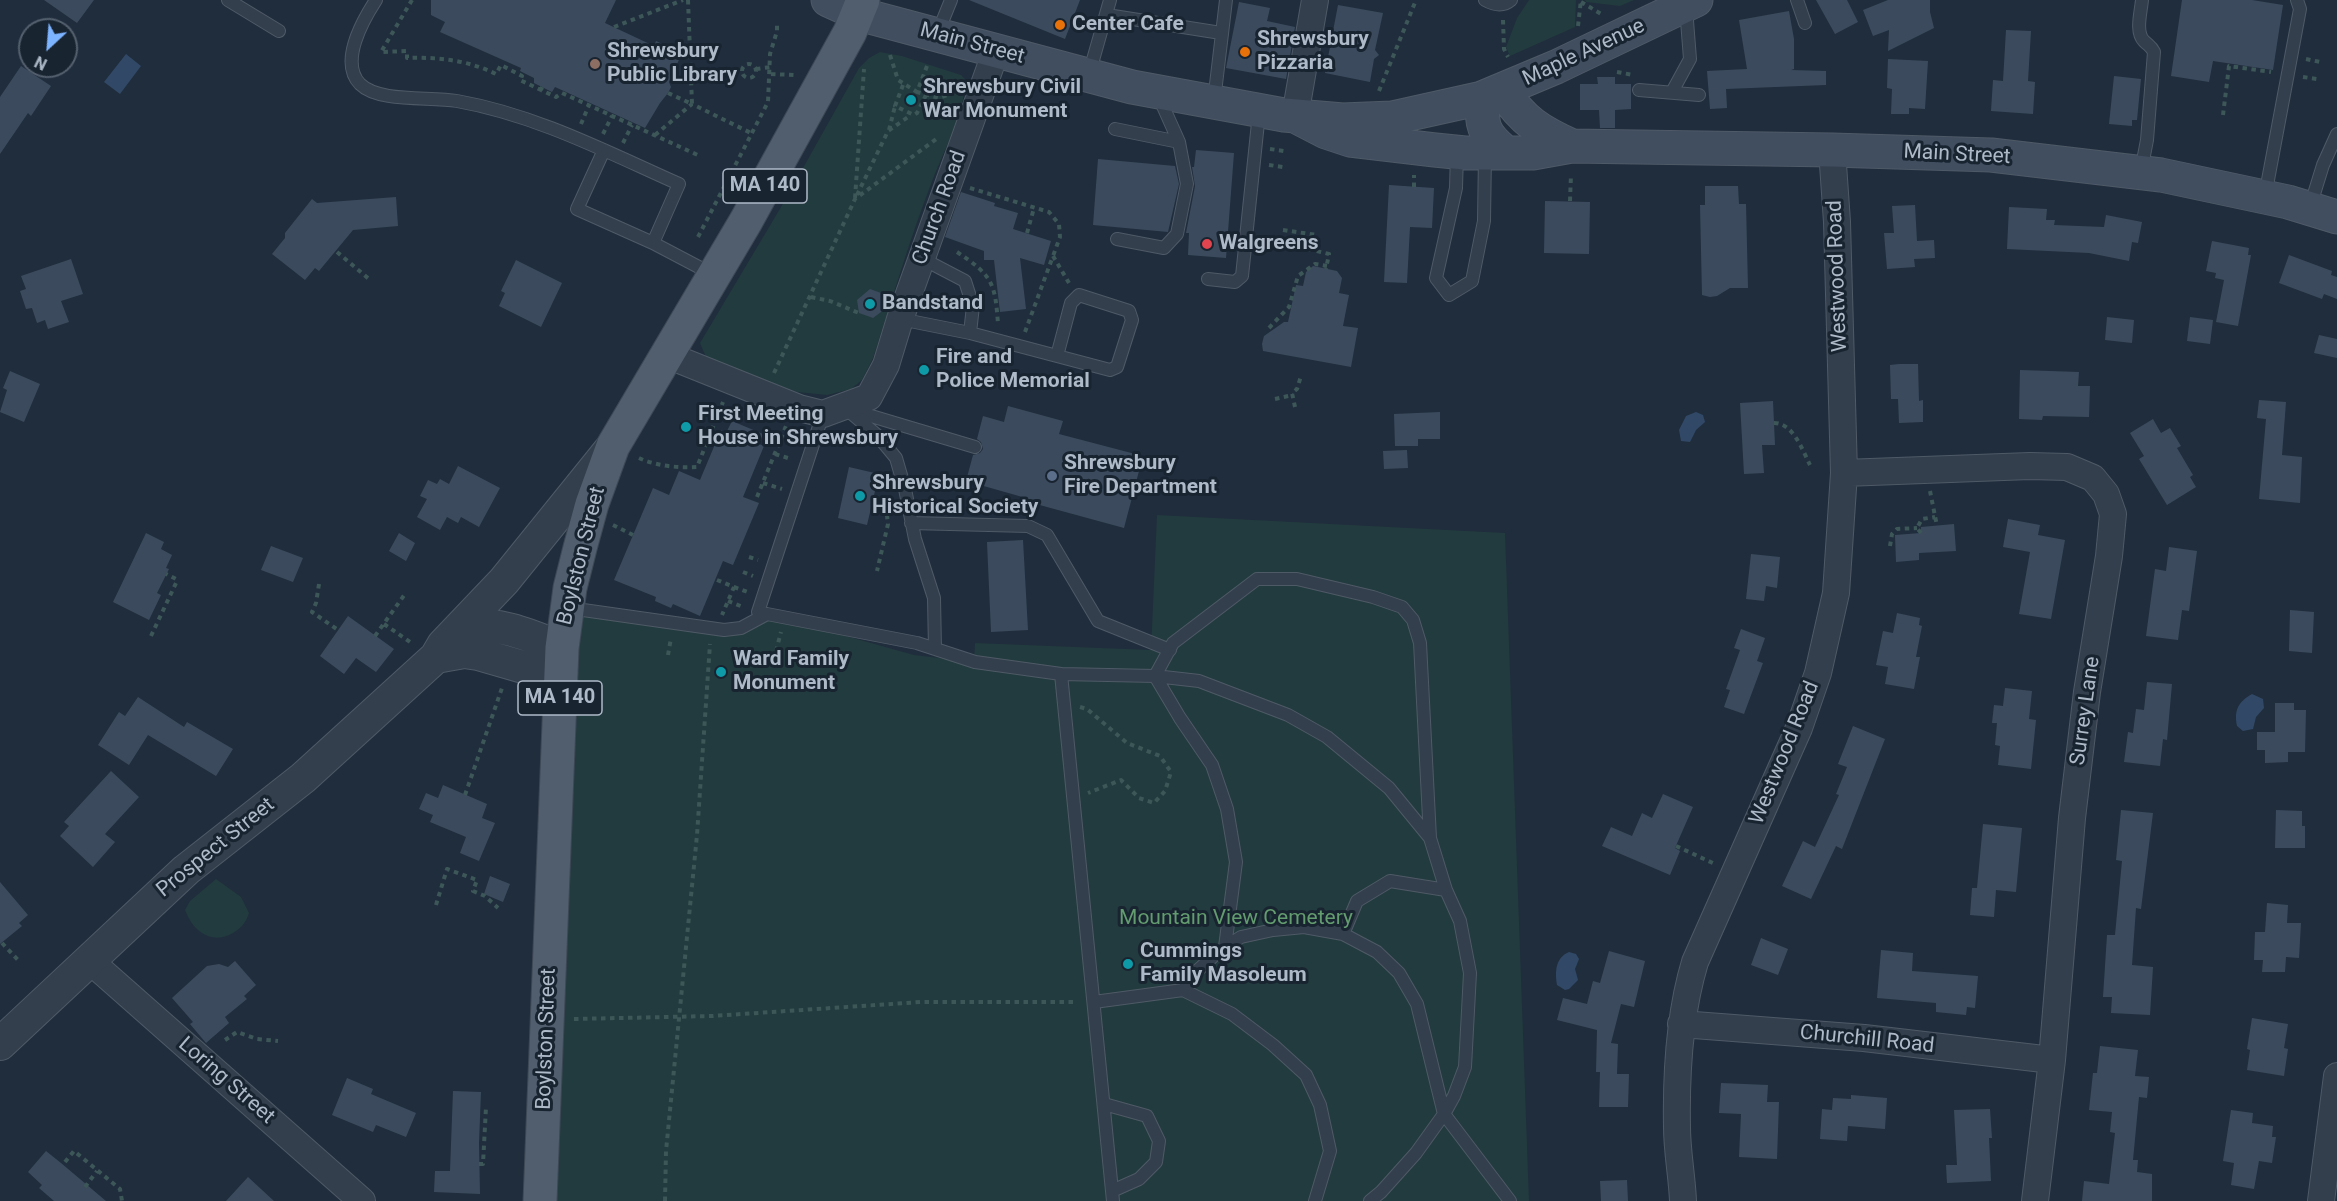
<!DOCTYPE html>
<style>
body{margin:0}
#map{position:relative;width:2337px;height:1201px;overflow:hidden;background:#202d3d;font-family:Roboto,sans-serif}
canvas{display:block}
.north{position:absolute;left:18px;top:18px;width:60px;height:60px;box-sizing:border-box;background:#192431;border:2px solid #55606e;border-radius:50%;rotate:206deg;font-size:16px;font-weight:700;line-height:24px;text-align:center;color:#afbac9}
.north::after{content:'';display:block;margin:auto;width:21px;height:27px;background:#7db4ff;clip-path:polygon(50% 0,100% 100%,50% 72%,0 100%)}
</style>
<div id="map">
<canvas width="2337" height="1201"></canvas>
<div class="north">N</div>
</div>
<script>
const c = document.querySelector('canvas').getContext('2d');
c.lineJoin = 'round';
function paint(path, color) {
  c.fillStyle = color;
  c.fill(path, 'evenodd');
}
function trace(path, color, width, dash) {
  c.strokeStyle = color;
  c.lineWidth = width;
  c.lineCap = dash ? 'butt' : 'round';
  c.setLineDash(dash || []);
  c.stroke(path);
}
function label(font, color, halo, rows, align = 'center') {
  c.font = font + ' Roboto,sans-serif';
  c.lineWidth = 6;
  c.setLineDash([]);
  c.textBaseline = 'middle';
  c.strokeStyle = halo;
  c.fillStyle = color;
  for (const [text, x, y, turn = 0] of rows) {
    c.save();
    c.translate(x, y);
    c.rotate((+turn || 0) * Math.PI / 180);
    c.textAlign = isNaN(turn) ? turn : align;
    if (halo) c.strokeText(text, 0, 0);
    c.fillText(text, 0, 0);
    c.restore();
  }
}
const green = new Path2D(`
 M1529,0H1576L1575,27L1510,56L1506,47L1517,18Z
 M1585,0H1634L1620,6L1586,2Z
 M880,52L902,56L961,75L966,80C963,116 944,150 931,184C909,241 892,300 873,358L862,380L851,389L827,395L797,392L724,366L706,357L700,343L784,202L859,68L869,58Z
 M1157,515L1505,533L1529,1201H540L568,608L724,630L767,614L914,655L974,662L975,643L1151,650Z
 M216,879L241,897L249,913C244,932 219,945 202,933C194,928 188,918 185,910L190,901Z`);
const water = new Path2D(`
 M126,54L141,66L120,94L104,82Z
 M1696,412L1703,415L1705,422L1696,430L1690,442L1681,441L1679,430L1686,416Z
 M2252,694L2263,699L2264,708L2256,717L2253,729L2243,731L2237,726C2234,710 2238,702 2252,694Z
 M1569,952L1576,954L1579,959L1575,969L1578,980L1569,989L1565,990L1557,985C1555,972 1555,958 1569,952Z`);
const building = new Path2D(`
 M44,0H94L77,23Z
 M431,0H616L605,23L654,46L656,41L682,53L669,82L671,87L668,93L660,103L645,128L555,87L552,92L534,83V78L520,71L521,68L440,32L445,22L431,15Z
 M969,0H1080L1065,39Z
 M1816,0H1847L1858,22L1835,34Z
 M1888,0H1930V12L1934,28L1888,51L1889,30L1873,36L1863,10Z
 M2182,0H2252L2283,5L2273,70L2213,61L2209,82L2171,76Z
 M1239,2L1270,8L1267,21L1295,27L1286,79L1226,68Z
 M1338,5L1383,13L1375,50L1379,55L1374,59L1370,82L1325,73Z
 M1789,11L1794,39V69L1791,70L1826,71V85L1726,89L1727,108L1710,109L1707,71L1747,69L1739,20Z
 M2006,30L2031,31L2028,81L2035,82L2033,114L1991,111L1993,80L2003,81Z
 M1888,59L1928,61L1925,109L1909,108V114H1891L1892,89L1887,88Z
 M21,66L51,86L31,116L28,113L0,154V97Z
 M2114,76L2141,79L2137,120H2132V126L2109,124Z
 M1597,77H1615V84H1631V109L1615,110V128H1600L1599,110H1580V84H1598Z
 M1196,150L1234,153L1226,258L1188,255L1189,233H1186L1195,186L1192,167H1194Z
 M1098,159L1175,166L1179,184L1168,232L1093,225Z
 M1389,185L1434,188L1432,228L1410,227L1407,283L1384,282Z
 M1705,186H1738L1739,204H1746L1748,288H1730L1717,296L1710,297L1702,295L1700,205H1705Z
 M961,192L995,203L994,206L1018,213L1013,229L1051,241L1044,265L1020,258L1026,309L1000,312L994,260H984V251L945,237Z
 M396,197L398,226L353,230L319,271L315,268L305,280L272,254L285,238V233L312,199L317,203Z
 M1545,201L1590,202L1589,254L1544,253Z
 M1915,205L1917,241L1934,240L1935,258L1914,259L1915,267L1887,269L1884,233H1894L1892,206Z
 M2009,207L2047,209L2046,220H2055L2054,225L2104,227L2106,215L2142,222L2138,243L2132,242L2129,261L2089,253L2007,249Z
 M2212,241L2249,248L2248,255H2251L2238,326L2216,322L2224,280L2215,278L2216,273L2206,271Z
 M2289,255L2332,271L2331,275L2337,277V299L2324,294L2322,299L2279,283Z
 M71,259L83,294L61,301L69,322L48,329L45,320L37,323L32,308L26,309L20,291L26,289L21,276Z
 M516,260L562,283L541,327L499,306L505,293L501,291Z
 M1313,266L1337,271L1342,278L1339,293L1349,295L1343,326L1358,328L1351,367L1263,351L1262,344L1264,336L1284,322H1288L1296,285L1303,286L1306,272Z
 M870,289L881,293L885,309L873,318L859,313L857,300Z
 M2107,317L2134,320L2132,343L2105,340Z
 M2190,317L2213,320L2210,344L2187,341Z
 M2319,335L2337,339V358L2314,353Z
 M1899,364H1918L1919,401L1923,400V422L1899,423L1898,399H1891L1890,365Z
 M2020,370L2079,372L2078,386H2090L2089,417L2043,416L2042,420L2019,419Z
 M10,371L40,384L24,422L0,412L7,390L3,388Z
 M2259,400L2286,402L2282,455L2302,457L2300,503L2259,499L2266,419L2257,418Z
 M1773,401L1775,445H1762L1764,473L1744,474L1740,403Z
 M1008,406L1063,421L1059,434L1139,455L1135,470L1139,471L1124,528L1025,501L1026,498L966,481L973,455L980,453L983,449L981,442L977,439L983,416L1004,422Z
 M1440,412V439H1418V446H1395L1394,414Z
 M2153,419L2161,433L2170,428L2181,446L2177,448L2193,475L2190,477L2196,487L2167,505L2139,459L2144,456L2130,433Z
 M732,421L763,434L759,444L764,446L743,497L759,503L733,565L723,561L700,616L673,604L671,608L655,601L656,597L614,580L653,488L669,495L679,471L700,480L721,430L726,433Z
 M1407,450L1408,468L1384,469L1383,451Z
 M458,466L500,488L479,527L461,517L458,523L447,517L440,530L417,517L427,499L420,496L428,480L437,484L440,479L449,484Z
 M849,467L879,474L867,525L838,518Z
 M2008,519L2040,525L2038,535L2065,540L2051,619L2019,614L2030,552L2003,547Z
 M1954,524L1956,551L1919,553V560L1896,562L1895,535L1921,533V527Z
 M146,533L164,542L161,549L172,555L166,568L169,569L157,593L161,595L149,620L113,602Z
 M399,533L415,543L406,561L389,551Z
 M1023,540L1028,630L991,632L987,542Z
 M271,546L303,558L293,582L261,570Z
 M2169,547L2197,551L2189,611L2182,610L2178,640L2146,636L2155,569L2166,571Z
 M1751,554L1780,557L1777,588L1766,586L1764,601L1746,599Z
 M2290,610L2314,612L2312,653L2289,651Z
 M1897,613L1920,618L1919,625L1922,626L1916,657H1920L1914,689L1885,684L1888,667L1876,665L1883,631L1893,633Z
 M348,616L394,649L376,672L356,658L344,674L320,656Z
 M1741,629L1765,638L1757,661L1763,663L1744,714L1724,707L1730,690L1726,689L1740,650L1734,648Z
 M2147,682L2172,684L2167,740L2163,739L2160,766L2124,762L2128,732L2133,733L2136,709L2144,710Z
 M2005,688L2032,691L2029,719L2036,720L2031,769L1998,765L2000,746L1995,745L1997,723H1992L1994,705L2003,706Z
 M138,697L184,727L187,722L233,749L216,776L148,735L129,765L98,745L119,712L125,716Z
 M2275,703H2294V710H2306L2305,752H2288V762L2265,763V750H2257V732H2275Z
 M1853,726L1885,739L1842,849L1836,846L1811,899L1782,886L1803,841L1815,847L1839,795L1836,794L1847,767L1838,764Z
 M111,771L139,797L105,834L115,842L93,867L60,836L69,826L64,822Z
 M443,785L487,804L482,818L495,823L479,861L460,853L466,837L430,822L433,815L419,809L426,793L438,798Z
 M1663,794L1693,807L1675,848L1680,851L1670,875L1602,846L1611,827L1632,836L1642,813L1652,818Z
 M2121,810L2153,813L2141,909L2136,908L2132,965L2153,967L2150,1015L2111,1013L2112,997H2103L2107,935H2115L2122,861L2116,860Z
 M2276,810L2302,811V826H2305V848H2275Z
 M1983,824L2022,828L2016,892L1996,890L1994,917L1970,915L1972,888H1977Z
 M490,876L510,884L503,902L484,894Z
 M0,882L28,915L19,923L22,926L0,944Z
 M2267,903L2288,905L2287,923H2301L2299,958L2286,957L2285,972H2262L2263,960H2254L2255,932H2265Z
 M1761,938L1788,949L1778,975L1751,965Z
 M1881,950L1913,953L1912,971L1978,976L1975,1008L1967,1007L1966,1015L1936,1012V1003L1877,998Z
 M1609,951L1645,961L1634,1007L1621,1004L1611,1043L1618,1044L1617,1074H1629L1628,1107H1599L1600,1072H1596L1597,1030L1557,1020L1563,998L1587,1004L1593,981L1600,983Z
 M235,961L256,985L244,996L247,999L225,1017L229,1023L206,1043L190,1024L193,1022L172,998L207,966L219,964L228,967Z
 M2252,1018L2288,1024L2284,1048L2288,1049L2284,1076L2247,1070L2250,1050L2247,1049Z
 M2100,1046L2138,1050L2135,1076L2149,1077L2147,1098L2139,1097L2133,1160H2138L2137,1172L2152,1174V1201H2082L2084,1181L2109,1184L2115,1133L2110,1132L2112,1112L2089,1110L2093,1073H2097Z
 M347,1078L373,1089L371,1094L416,1113L406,1137L376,1125L373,1132L332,1115Z
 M1721,1083L1768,1085L1767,1102H1779L1777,1159L1739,1157L1741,1114L1719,1113Z
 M453,1091L481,1092L479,1143L480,1194L434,1192L435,1171H450Z
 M1851,1095L1887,1098L1885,1129L1848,1126L1847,1141L1820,1139L1822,1109L1832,1110L1833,1098L1851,1099Z
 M1990,1109L1992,1138H1989L1991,1181L1947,1183L1946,1165H1957L1954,1110Z
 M2231,1110L2253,1113L2252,1123L2273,1126L2272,1137H2276L2272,1163L2259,1161L2254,1189L2231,1185L2234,1163L2223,1161Z
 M46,1151L61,1163L106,1201H54L39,1188L42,1185L28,1172Z
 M248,1177L274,1201H226Z
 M1627,1180L1628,1201H1601L1600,1181Z`);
const path = new Path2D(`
 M412,0L381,52L407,51V58C439,57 467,60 496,74L501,65L522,76L520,80L541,90
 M1581,2L1603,15
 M1503,20L1504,49L1508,57
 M1578,26L1581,0
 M614,27L683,0
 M890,55L898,80L917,92
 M2306,59L2320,62
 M742 71a7 7 0 1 1 14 0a7 7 0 1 1-14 0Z
 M927,66L917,92L939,98L956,92
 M756,69L771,67
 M1617,72L1633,75
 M771,74L794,75
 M2303,77L2317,79
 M903,85L895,106L914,115L917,113L926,95
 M542,87L541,90L556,97L562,93L700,156
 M1379,91L1416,0
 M668,93L692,104L688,0
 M2223,115L2229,66L2271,72
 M581,124L589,105
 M889,130L895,106
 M603,134L612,116
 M655,135L692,104L753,134
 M623,143L632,125
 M1270,149L1284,151
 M1269,165L1283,167
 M1414,187V175
 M970,188L1049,212L1059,224L1060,237L1053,256
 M857,195L888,131L911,115
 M855,198L864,69
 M1570,201L1571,174
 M1283,230L1317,235
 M1027,233L1034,208
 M698,237L768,102L770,54L777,31V22
 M1308,249L1329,254L1326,269
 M337,252L369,279
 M957,252C993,276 995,283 998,324
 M811,297L830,301L859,313
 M1269,328L1289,307L1298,276L1315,264L1327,266
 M1025,332L1053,256L1069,283
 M774,373L855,199L939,137
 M1275,399L1293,395
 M1295,407L1292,393L1297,389L1301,376
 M1774,423C1793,423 1802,449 1810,465
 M775,454L791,459
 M639,458C656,466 678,468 697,467L723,402
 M763,483L782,489
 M1930,491L1937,526
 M757,497L786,426
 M874,497L885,499L888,524L877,571
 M613,525L633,535
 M1921,533L1917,528L1922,519L1935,517
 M1890,546L1892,534L1897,529L1917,528
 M749,557L758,560
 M743,572L753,576
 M717,580L734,587L722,615
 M319,584L316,603L312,612L338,630
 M734,587L748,592
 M728,601L743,607
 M384,624L413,644
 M151,636L176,583V579L166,574
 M375,636L405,594
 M776,651L781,632
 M668,655L671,638
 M1080,707L1087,709L1127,743L1160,756L1171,772L1165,791L1154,803L1139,798L1121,780L1088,793
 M465,795L502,688
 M1676,846L1715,864
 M436,905L447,869L477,880L473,891L485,896L498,908
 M2,943L19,961
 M574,1019L712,1016L921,1002H1076
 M225,1040L237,1032L257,1039L278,1041
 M65,1162L74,1151L120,1189L122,1201
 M479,1164H483L486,1107
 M85,1187L97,1171
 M665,1201L666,1151L697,835L710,644`);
const service = new Path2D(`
 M228,0L279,31
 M376,0C363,20 339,62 360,84C379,103 431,96 457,101C536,115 607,152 679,184L653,243L577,209L604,150
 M1485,0C1494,5 1503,7 1511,0
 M1797,0L1805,23
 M1107,15L1221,33
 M938,32L951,0
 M1089,74L1110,0
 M1639,90L1699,95
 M1672,92L1690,59L1686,8
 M1214,101L1226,0
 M1115,129L1179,142
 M1457,153L1456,188L1436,278L1449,295L1472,281L1484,221L1485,154
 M2141,171L2147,140L2154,52C2151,46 2149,46 2144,41C2135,32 2141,12 2142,0
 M2265,196L2300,9L2297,0
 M2310,207L2323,165L2337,134
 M1117,239L1164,248L1177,234L1187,184L1179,142L1158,95
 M653,243L712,274
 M1208,279L1235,282L1242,276L1259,113
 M900,319L970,333L973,306L965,281L921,258
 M970,333L1110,370L1117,367L1132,320L1129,311L1079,295L1071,303L1057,356
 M845,408L877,435L896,458L905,489L915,539L934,598L935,649
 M851,410L975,447
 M911,523L1028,526L1047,535L1098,621L1170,650
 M569,608L724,630L741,628L767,614L917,643L975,662L1061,674L1113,1201
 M767,614L758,612L823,414
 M1061,674L1155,676L1199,681L1288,715L1327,737L1389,788L1430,838L1446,890L1460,921L1470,973L1465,1067L1454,1096L1444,1114L1416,1153L1381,1192L1370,1201
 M1155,676L1173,643L1257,579H1297L1373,597L1402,607L1413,620L1420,643L1430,838
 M1155,676L1180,718L1212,765L1227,809L1236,862L1225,947
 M1343,934L1357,901L1390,881L1446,890
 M1183,990L1197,971L1218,952L1241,937L1273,930L1304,927L1343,934L1377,952L1399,973L1417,1004L1444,1114L1510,1201
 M1094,1002L1183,990L1232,1014L1273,1045L1306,1075L1320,1105L1330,1151L1315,1201
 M1104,1104L1147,1116L1159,1141L1156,1162L1139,1179L1112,1191`);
const minor = new Path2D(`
 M1295,116L1315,0
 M667,355L799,408L823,414L869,397L886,365L900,319L996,51
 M1844,473L2030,466L2067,467L2093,478L2106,494L2113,514L2109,556L2087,692L2072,818L2052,1060L2035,1201
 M89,960L362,1201
 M1681,1024L1864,1038L2052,1060
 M1683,1201C1682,1176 1677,1152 1677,1127C1676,1072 1679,1015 1695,962L1799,728L1818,673L1836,593L1844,473L1837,222L1832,150
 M2321,1201L2337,1076`);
const tertiary = new Path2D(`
 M464,624C504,624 526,634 562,648
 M436,657L464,652L478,654L561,678
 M0,1044L186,870L303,778L436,657L443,645L504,581L609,451`);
const secondary = new Path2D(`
 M828,0L859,14L1132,87L1284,115L1343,120L1392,118L1482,98L1556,67L1696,0
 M1503,91C1523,121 1539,131 1572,146
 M1482,98C1482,125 1482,133 1504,151
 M1295,116L1326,132L1350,140L1435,150L1465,153H1533L1572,146L1832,150L1991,155L2161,175L2288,202L2337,217`);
const primary = new Path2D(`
 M540,1201L562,648L570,588L580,548L592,504L613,446L746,221L850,32L863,0`);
const markers = [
 [1060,25,6,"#e8710a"],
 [1245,52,6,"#e8710a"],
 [595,64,6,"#8d6e63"],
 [911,100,6,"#0f9aa8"],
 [1207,244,6,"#e0444e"],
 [870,304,6,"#0f9aa8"],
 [924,370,6,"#0f9aa8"],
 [686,427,6,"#0f9aa8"],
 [1052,476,6,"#5c6f8a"],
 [860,496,6,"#0f9aa8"],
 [721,672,6,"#0f9aa8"],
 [1128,964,6,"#0f9aa8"]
];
const shields = [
 [765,186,84],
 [560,698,84]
];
const shieldNames = [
 ["MA 140",765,186],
 ["MA 140",560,698]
];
const poiNames = [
 ["Center Cafe",1072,25],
 ["Shrewsbury",1257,40],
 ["Pizzaria",1257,64],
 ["Shrewsbury",607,52],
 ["Public Library",607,76],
 ["Shrewsbury Civil",923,88],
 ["War Monument",923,112],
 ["Walgreens",1219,244],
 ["Bandstand",882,304],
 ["Fire and",936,358],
 ["Police Memorial",936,382],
 ["First Meeting",698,415],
 ["House in Shrewsbury",698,439],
 ["Shrewsbury",1064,464],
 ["Fire Department",1064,488],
 ["Shrewsbury",872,484],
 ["Historical Society",872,508],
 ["Ward Family",733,660],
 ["Monument",733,684],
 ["Cummings",1140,952],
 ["Family Masoleum",1140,976]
];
const streetNames = [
 ["Main Street",972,44,15],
 ["Maple Avenue",1584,53,-25],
 ["Main Street",1957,155,3],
 ["Church Road",940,208,-70],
 ["Westwood Road",1838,276,-92],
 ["Boylston Street",582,556,-76],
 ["Surrey Lane",2086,711,-82],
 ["Westwood Road",1785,753,-68],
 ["Prospect Street",216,848,-39],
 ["Boylston Street",547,1039,-88],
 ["Churchill Road",1867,1040,6],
 ["Loring Street",226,1081,41]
];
const parkNames = [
 ["Mountain View Cemetery",1236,919]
];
paint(green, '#223b3e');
paint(water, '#314966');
paint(building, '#3b4b5d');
trace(service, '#4f5a67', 14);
trace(minor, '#4f5a67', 28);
trace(tertiary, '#4f5a67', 34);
trace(secondary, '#4f5a67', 35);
trace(primary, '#3d4856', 35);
trace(path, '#3d5758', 4, [4.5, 4.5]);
trace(service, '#343f4d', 12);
trace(minor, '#343f4d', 26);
trace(tertiary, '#343f4d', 32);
trace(secondary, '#414e60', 33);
trace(primary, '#515e6d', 33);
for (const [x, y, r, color] of markers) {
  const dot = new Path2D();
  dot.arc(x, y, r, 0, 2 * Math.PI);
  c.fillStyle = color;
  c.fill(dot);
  trace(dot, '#192431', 2);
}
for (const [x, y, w] of shields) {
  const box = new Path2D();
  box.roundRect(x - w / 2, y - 17, w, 34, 4.5);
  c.fillStyle = '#192431';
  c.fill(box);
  trace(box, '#afbac9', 1.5);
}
label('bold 20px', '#afbac9', null, shieldNames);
label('bold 21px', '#afbac9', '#192431', poiNames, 'left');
label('21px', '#afbac9', '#192431', streetNames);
label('21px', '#639c6f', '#192431', parkNames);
</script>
